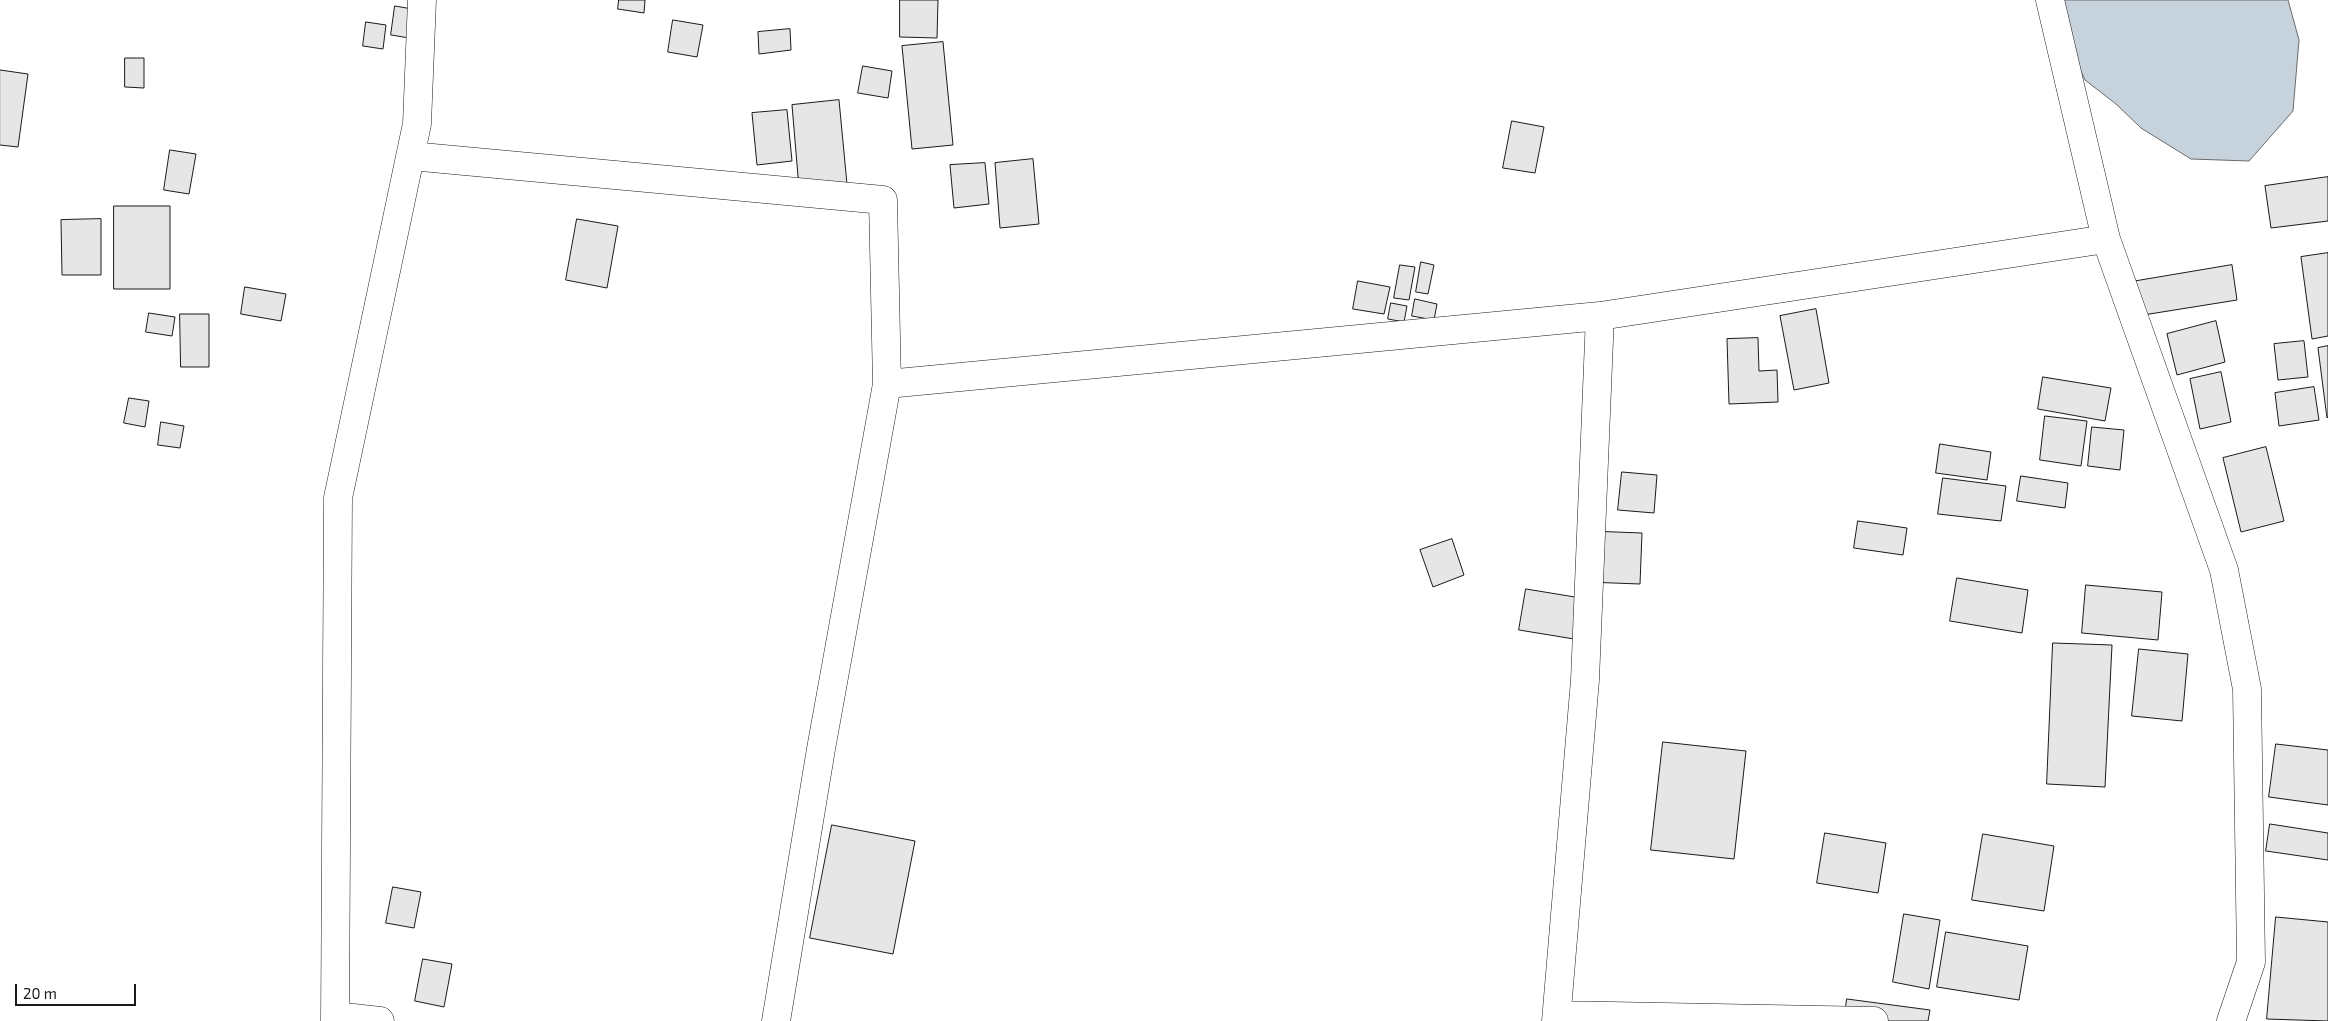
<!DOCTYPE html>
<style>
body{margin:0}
#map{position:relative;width:2328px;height:1021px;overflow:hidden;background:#fff;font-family:"Exo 2",sans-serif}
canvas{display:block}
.scale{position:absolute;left:15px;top:984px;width:121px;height:22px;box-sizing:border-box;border:2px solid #1a1a1a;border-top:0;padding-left:6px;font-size:15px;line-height:18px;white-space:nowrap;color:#1a1a1a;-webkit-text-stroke:4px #fff;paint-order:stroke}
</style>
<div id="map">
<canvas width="2328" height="1021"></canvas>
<div class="scale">20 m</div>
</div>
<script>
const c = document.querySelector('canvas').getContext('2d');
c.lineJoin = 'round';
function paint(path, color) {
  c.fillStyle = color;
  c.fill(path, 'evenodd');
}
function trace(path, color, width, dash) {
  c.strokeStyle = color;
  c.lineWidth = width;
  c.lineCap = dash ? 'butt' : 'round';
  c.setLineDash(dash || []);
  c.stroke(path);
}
const water = new Path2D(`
 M2057,0H2288L2299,40L2293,111L2249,161L2191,159L2141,128L2116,104L2085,80L2060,25Z`);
const building = new Path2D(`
 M619,0H645L644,13L618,9Z
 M900,0H938L937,38L900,37Z
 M395,6L418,10L415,39L391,35Z
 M673,20L703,25L697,57L668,52Z
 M366,22L386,25L383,49L363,46Z
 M790,29L791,50L759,54L758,32Z
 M943,42L953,145L912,149L902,46Z
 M125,58H144V88L125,87Z
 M863,66L892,71L888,98L858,93Z
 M0,70L28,74L18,147L0,145Z
 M839,100L847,184L799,188L792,105Z
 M787,110L792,161L757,165L752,113Z
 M1512,121L1544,127L1535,173L1503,168Z
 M170,150L196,154L189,194L164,190Z
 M1033,159L1039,224L1000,228L995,163Z
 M985,163L989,204L954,208L950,165Z
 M2328,177V221L2271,228L2265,186Z
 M114,206H170V289H114Z
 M101,219V275H62L61,220Z
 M577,219L618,226L607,288L566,280Z
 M2328,253V336L2312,339L2301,257Z
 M1421,262L1434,265L1428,294L1416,292Z
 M1400,265L1415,267L1409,300L1394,298Z
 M2232,265L2237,300L2137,316L2131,282Z
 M1358,281L1390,287L1384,314L1353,309Z
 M245,287L286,294L281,321L241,314Z
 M1415,299L1437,304L1434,320L1412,316Z
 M1391,303L1407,306L1404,322L1388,319Z
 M1816,309L1829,383L1794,390L1780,316Z
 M149,313L175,317L172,336L146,332Z
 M180,314H209V367H181Z
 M2216,321L2225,362L2177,375L2167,334Z
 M1758,338L1759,371L1777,370L1778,402L1729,404L1727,339Z
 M2304,341L2308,377L2278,380L2274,344Z
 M2328,346V417L2327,418L2318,348Z
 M2221,372L2231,422L2200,429L2190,379Z
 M2043,377L2111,388L2105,421L2038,409Z
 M2314,387L2319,420L2279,426L2275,393Z
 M129,398L149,401L145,427L124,423Z
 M2045,416L2087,421L2081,466L2040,460Z
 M161,422L184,426L180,448L158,445Z
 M2092,427L2124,430L2120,470L2088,466Z
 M1940,444L1991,452L1987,480L1936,473Z
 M2266,447L2284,521L2241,532L2223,458Z
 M1622,472L1657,475L1654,513L1618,510Z
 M2021,476L2068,483L2065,508L2017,501Z
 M1943,478L2006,486L2001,521L1938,514Z
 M1858,521L1907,528L1903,555L1854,548Z
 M1589,531L1642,533L1640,584L1587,582Z
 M1452,539L1464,575L1433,587L1420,550Z
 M1957,578L2028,590L2022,633L1950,621Z
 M2086,585L2162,592L2158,640L2082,633Z
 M1526,589L1581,598L1574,639L1519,630Z
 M2053,643L2112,645L2105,787L2047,784Z
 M2139,649L2188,654L2182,721L2132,716Z
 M1663,742L1746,751L1734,859L1651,850Z
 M2276,744L2328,750V805L2269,797Z
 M2270,824L2328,833V860L2266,851Z
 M832,825L915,841L893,954L810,938Z
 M1825,833L1886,843L1878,893L1817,883Z
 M1983,834L2054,846L2044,911L1972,900Z
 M393,887L421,892L414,928L386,923Z
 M1904,914L1940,920L1929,989L1893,982Z
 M2276,917L2328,922V1021L2267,1019Z
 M1946,932L2028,946L2019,1000L1937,987Z
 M423,959L452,964L444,1007L415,1001Z
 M1847,999L1930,1010L1928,1021H1844Z`);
const minor = new Path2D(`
 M411,156L883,200L887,384
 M2106,239L2224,570L2247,689L2251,962L2231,1021
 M1558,1015L1874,1021
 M335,1016L380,1021
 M335,1021L338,498L417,124L422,0
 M776,1021L821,749L887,384L1600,316L2106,239L2050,0
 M1556,1021L1585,680L1600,316`);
paint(water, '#c6d2dc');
trace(water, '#6a6a6a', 1);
paint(building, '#e6e6e6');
trace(building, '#1a1a1a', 1);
trace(minor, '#1a1a1a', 29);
trace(minor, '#fff', 28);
</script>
